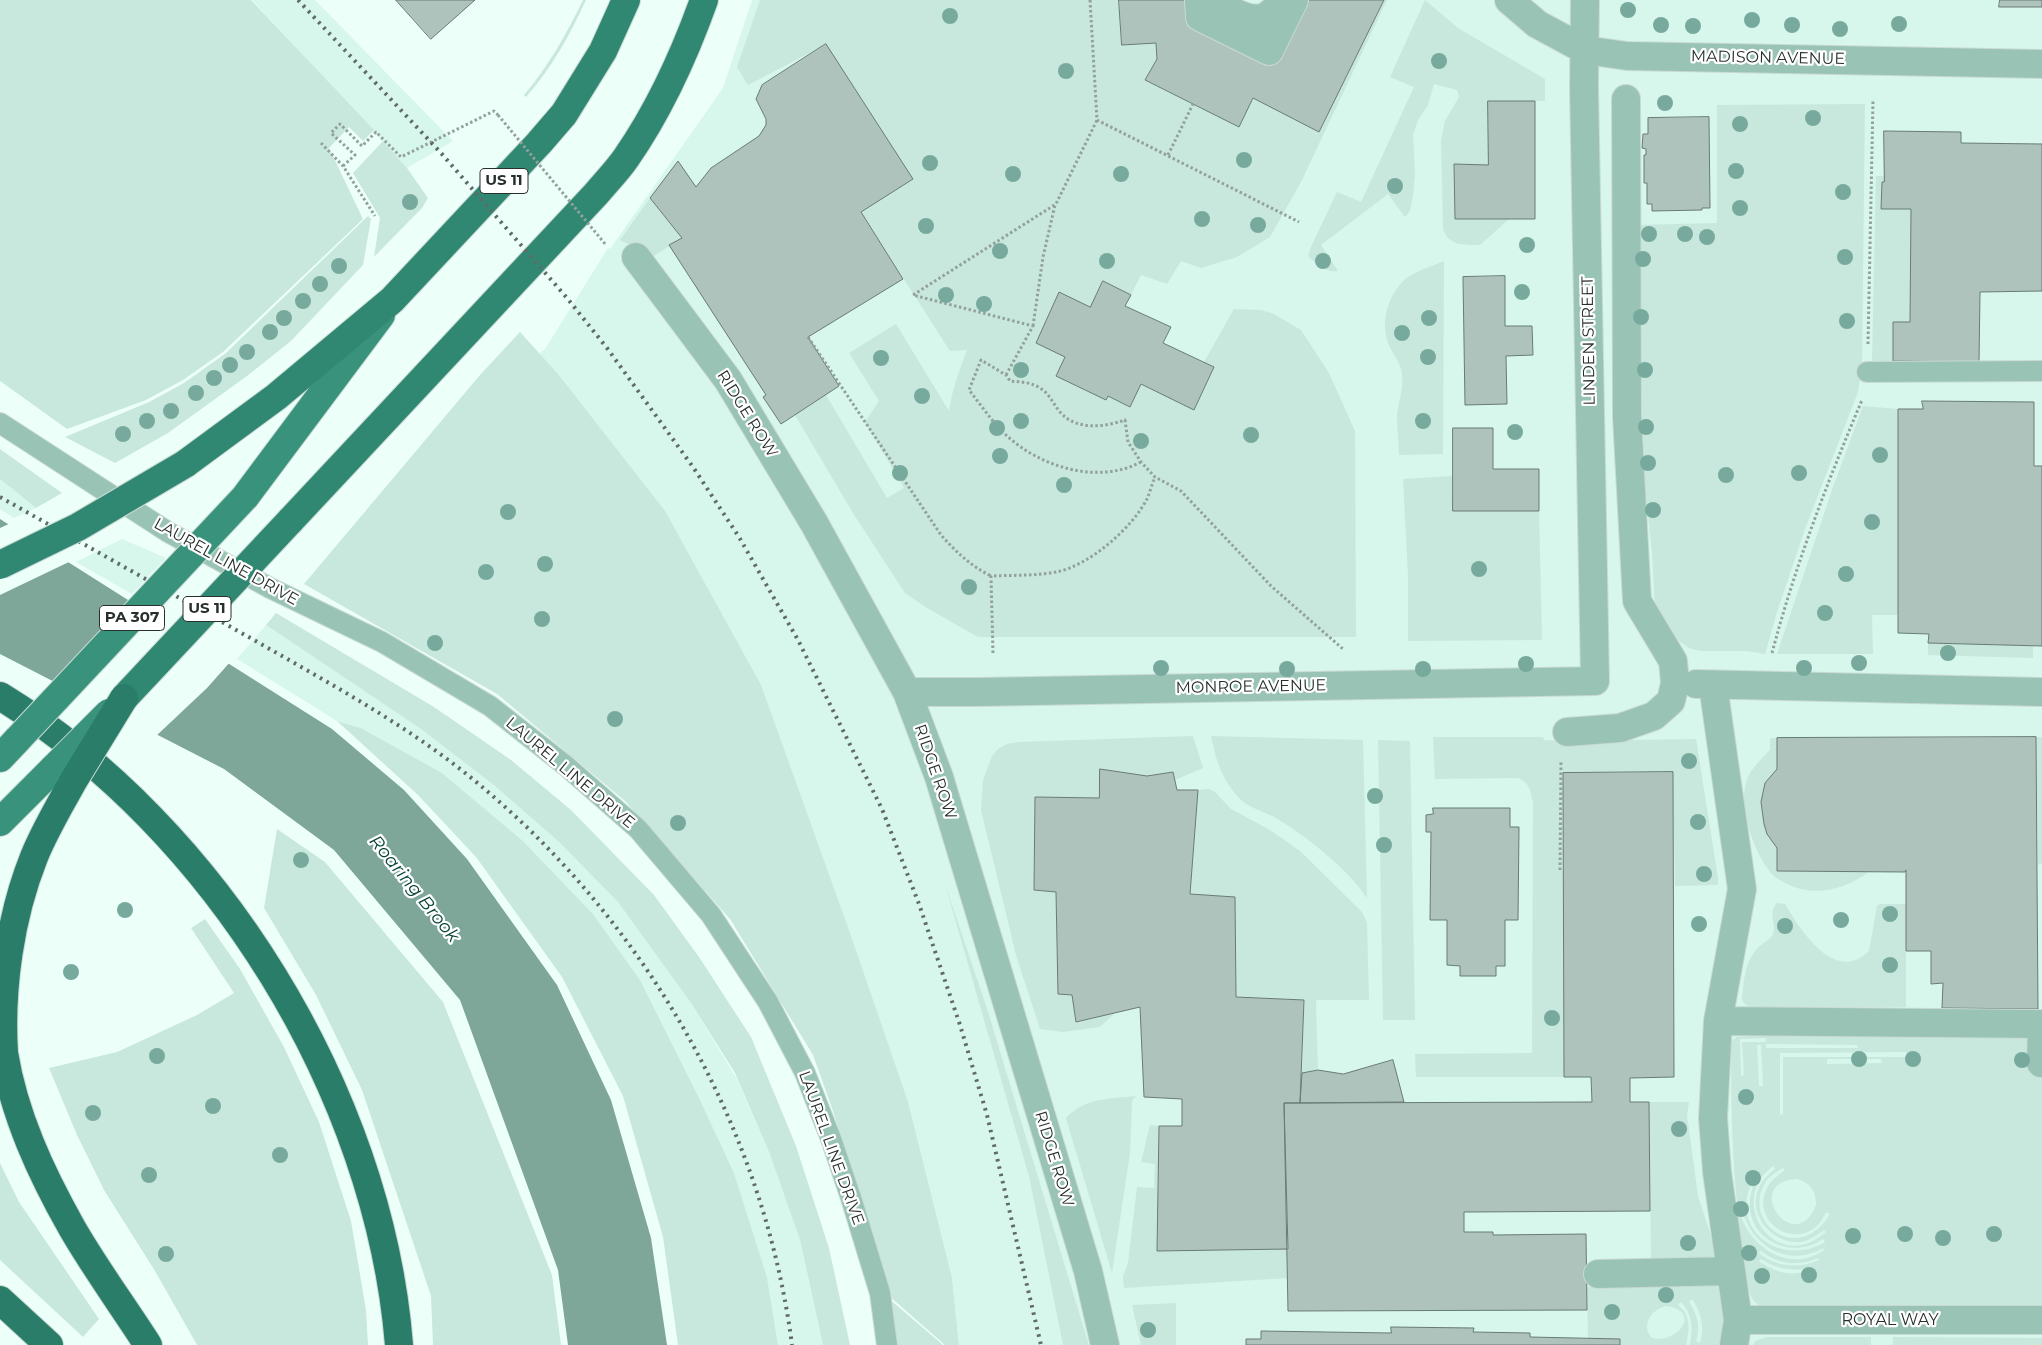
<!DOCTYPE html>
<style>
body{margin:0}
canvas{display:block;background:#edfff9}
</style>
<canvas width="2042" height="1345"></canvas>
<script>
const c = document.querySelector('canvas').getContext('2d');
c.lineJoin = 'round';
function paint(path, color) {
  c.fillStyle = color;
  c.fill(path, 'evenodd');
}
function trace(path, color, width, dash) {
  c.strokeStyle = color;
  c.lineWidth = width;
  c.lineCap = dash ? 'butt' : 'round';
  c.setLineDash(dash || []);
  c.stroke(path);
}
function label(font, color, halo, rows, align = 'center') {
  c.font = font + ' Montserrat,sans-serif';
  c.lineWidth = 4.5;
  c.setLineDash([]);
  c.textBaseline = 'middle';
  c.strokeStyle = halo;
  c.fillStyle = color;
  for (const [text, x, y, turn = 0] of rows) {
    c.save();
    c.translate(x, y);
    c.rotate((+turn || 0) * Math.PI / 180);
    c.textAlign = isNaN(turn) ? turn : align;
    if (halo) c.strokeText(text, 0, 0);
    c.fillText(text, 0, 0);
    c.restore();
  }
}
const built = new Path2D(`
 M252,0H315L453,141L407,168Z
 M752,0H2042V1345H1089L987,1008L949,896L1029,1177L1063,1345H959L952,1278L540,353L545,349L608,248L610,249L723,88Z
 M0,479L36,508L14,518L0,509Z
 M122,539L166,558L132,594L76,562Z
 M266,625L421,729L495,786L559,842L618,902L691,1003L737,1079L769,1152L800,1240L823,1345H778L767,1277L734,1173L701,1102L640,980L593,914L523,841L442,773L361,728L337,721L237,659Z`);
const green = new Path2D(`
 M0,0H251L374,130L363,141L349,127L329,148L363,219L223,352L183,380L146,400L67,429L0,381Z
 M583,0H586C570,35 551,69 526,97L524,95C548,67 567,33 583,0Z
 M760,0H1119L1122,45L1156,43L1157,59L1145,81L1239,127L1253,98L1319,132L1384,0H1387L1301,182L1270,237L1237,257L1201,268L1181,261L1167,284L1141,275L1131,295L1103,281L1090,307L1059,293L1036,343L1065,357L1108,396L1141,384L1194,410L1214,368L1204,362L1234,309L1261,310L1274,314L1301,330L1329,373L1355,431L1356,637H978L927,608L905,593L853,513L795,415L826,395L887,498L904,488L865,422L879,401L849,353L896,324L949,411C952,390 959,371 967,350L950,351L861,212L825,45L748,85L737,67Z
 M1425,0L1458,28L1545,79V101H1488V165H1454L1455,218L1509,219L1480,245C1464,245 1449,246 1443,229L1441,140L1445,121L1459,97L1457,90L1434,84L1428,105L1418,120L1413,135L1415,174L1413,196L1410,211L1405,217L1388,194L1321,245L1338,271C1325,273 1317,264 1308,256L1311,247L1337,192L1361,202L1414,87L1390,77Z
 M1865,104L1862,362L1858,392L1805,529L1777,612L1765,654L1747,651H1700L1689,648L1672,636L1655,605L1652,553L1635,391L1636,225L1717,223V105Z
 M383,141L407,168L428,198L422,208L374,257L380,218L353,173Z
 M1876,176H1884V182H1882L1881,209H1911L1910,322H1893V361H1872Z
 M650,198L682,238L654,256L620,240Z
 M368,216L371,219L363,265L291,341L247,376L168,433L115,463L65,437L149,402L184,383L226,353Z
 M1444,261L1443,454L1399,455C1399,442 1397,429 1397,416C1398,402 1404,389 1402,374C1401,362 1392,354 1388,343C1380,321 1389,291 1408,277C1419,270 1432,266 1444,261Z
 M520,332L558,374L665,511L761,685L850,933L908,1102L952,1278L959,1345H945L888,1295L833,1111L813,1055L730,919L625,801L497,694L304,584L480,375Z
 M1863,406L1898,409V615H1872L1873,654H1777L1833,487Z
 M0,449L62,493L36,508L0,479Z
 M1452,476L1453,511H1539L1542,640L1408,641V576L1403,479Z
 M276,613L434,707L511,760L571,810L654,895L699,957L751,1037L796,1146L829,1248L850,1345H823L800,1240L769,1152L735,1073L691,1003L618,902L559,842L495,786L421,729L266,625Z
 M1928,643L2033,646V658L1928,655Z
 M337,721L361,728L442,773L523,841L593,914L640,980L701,1102L734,1173L767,1277L778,1345H678L663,1237L623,1096L562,977L476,857L418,795Z
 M1193,736L1203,768L1175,780L1172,772L1147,776L1099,798L1035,797L1034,890L1056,892L1058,993L1072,995L1076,1022L1115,1013L1100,1027L1063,1032L1040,1029L1016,955L981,810L983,780L992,756L998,749L1007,744L1019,742Z
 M1211,736L1363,740L1367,898C1349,870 1305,835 1276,818C1265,812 1247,807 1239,798C1222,779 1216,761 1211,736Z
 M1433,737H1543L1544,740L1561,741L1696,739L1718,878V885L1675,886L1673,772L1563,773L1564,1077H1416L1415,1054L1532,1053L1533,802C1530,790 1530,783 1518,778L1435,779Z
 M2036,737H2042V863L2038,865Z
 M1770,738H1777V769L1765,783L1761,802L1764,824L1767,834L1777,848V871L1869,872C1845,889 1815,898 1787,884C1782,881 1775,878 1771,873C1762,863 1753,843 1749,829C1744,813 1741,793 1748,777C1753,767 1762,758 1770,750Z
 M1378,740L1410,741L1415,1020H1383Z
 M1209,789L1215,792L1231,809L1270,830L1300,851L1362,912L1367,923L1369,1000H1316L1318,1070L1302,1073L1304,1000L1236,997L1235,897L1190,894L1198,790Z
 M277,829L325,862L443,1002L552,1275L561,1345H433L431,1296L362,1090L316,995L264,908Z
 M945,884L987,1008L1089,1345H1063L1029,1177Z
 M1777,903L1785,904C1800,929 1834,985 1869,951L1877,906L1880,904H1906V1007L1756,1008L1746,1005L1742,1000C1744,982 1744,963 1757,949C1761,944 1768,941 1772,936C1779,925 1766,915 1777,903Z
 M205,919L240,969L284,1047L319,1122L351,1221L366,1310L368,1345H197L155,1271L104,1190L77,1135L49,1068L117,1052L197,1015L234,993L191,928Z
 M1751,1036L2037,1038L2042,1062V1306L1764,1307C1761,1306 1756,1304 1754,1301C1747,1292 1745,1268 1744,1256C1732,1185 1731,1113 1731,1041L1737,1037ZM1766,1038V1042H1742L1744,1075L1741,1076L1740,1039ZM1766,1044L1857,1045L1858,1048H1766ZM1757,1045H1761L1763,1086H1759ZM1780,1053L1906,1052L1907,1053L1906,1057H1783V1114L1780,1115ZM1827,1059H1881L1882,1063L1827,1064ZM1773,1166L1775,1169C1768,1175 1761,1181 1758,1190C1748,1216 1773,1244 1800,1242C1809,1241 1817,1235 1824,1230L1826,1232C1818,1238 1812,1243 1802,1245C1765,1252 1740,1206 1762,1177C1765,1173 1769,1169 1773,1166ZM1783,1168L1785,1170C1779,1175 1772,1179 1768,1186C1749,1218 1791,1251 1818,1225C1821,1222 1824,1216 1826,1212L1830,1214C1799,1266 1741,1223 1765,1183C1769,1176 1776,1172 1783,1168ZM1797,1179C1811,1183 1816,1191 1816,1205C1795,1259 1740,1182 1797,1179ZM1750,1186L1753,1187C1737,1232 1785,1264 1823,1239L1825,1242C1784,1267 1732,1234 1750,1186ZM1741,1216H1744C1756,1249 1791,1267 1823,1248L1824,1250C1792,1273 1752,1250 1741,1216ZM1761,1251C1777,1264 1799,1267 1818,1258L1819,1260C1799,1269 1777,1267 1760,1254L1759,1252ZM1760,1259C1775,1267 1786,1271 1803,1269L1804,1272C1786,1276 1773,1271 1759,1261Z
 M1136,1096L1132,1101L1130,1153L1112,1273L1066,1118C1085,1097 1111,1099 1136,1096Z
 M1649,1102H1689L1687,1115L1698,1196L1712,1239L1716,1255L1712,1260L1651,1259Z
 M1150,1125L1159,1126L1158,1250L1288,1249V1278L1124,1288L1123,1277L1128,1263L1137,1187L1154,1188L1155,1164L1141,1162Z
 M0,1163L19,1202L99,1319L83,1337L0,1260Z
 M1694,1282L1715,1286L1722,1290L1723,1327L1721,1345H1690C1693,1328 1693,1315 1681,1302L1678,1305C1691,1315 1690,1330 1686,1345H1620L1619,1339L1588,1338L1587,1287L1651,1286ZM1692,1299C1701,1312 1705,1327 1700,1343L1696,1341C1701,1326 1697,1314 1689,1302ZM1666,1306C1704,1311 1676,1345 1652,1338C1640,1325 1652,1309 1666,1306Z
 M887,1297L943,1345H896Z
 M1176,1303V1345H1141L1132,1305Z
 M1767,1337H1871V1345H1753L1755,1341Z
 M1893,1337L2042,1338V1345H1893Z`);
const water = new Path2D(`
 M0,519L332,729L404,790L467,859L557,985L611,1100L651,1238L667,1345H568L558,1270L460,1000L334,850L224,769L0,654Z`);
const pier = new Path2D(`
 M11,523L71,561L0,595V528Z
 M133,599L231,661L207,688L155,737L55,685Z`);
const building = new Path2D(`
 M396,0H475L431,39Z
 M1119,0H1199L1269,51L1294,0H1384L1319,132L1253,98L1239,127L1145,80L1157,59L1156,43L1122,45Z
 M2000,0H2042V7H1999Z
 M826,44L913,179L861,212L903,279L808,337L839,386L781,424L763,397L766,395L669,245L682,238L650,198L678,161L696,187L711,168L759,136L766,125V119L756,99L762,85Z
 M1488,101H1535V219H1455L1454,164L1488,165Z
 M1709,117L1710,208H1702V210L1652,211V204H1647V183H1644V155H1646V149L1642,148L1643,134H1648V118Z
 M1884,131L1961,132V143L2042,144V291L1980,292L1979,362L1893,361V322H1910L1911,209H1881L1882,182H1884Z
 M1505,276V326H1532L1533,355L1506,356L1507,404L1465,405L1463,277Z
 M1103,281L1131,295L1125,306L1171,327L1163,343L1214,367L1194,410L1141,384L1130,407L1108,396L1106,400L1056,376L1065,357L1036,343L1059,292L1090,307Z
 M1922,401L2034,402V466H2042V646L1928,643L1929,634L1898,633V409H1923Z
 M1453,428H1493V469H1539V511H1453Z
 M2036,737L2038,1009L1942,1008L1943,983L1931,984V951H1906V870L1905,872L1777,871V848L1767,834L1764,824L1761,802L1765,783L1777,769V738Z
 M1100,769L1147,776L1173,772L1177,790H1198L1190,894L1235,897L1236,997L1304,1000L1300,1103H1284L1288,1249L1157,1251L1159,1126H1182V1099L1144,1097L1140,1007L1076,1022L1072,995L1058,994L1056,892L1034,890L1035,797L1099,798Z
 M1673,772L1674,1077L1630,1078V1102H1649L1650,1211L1464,1212V1232H1493V1235L1586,1234L1587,1310L1288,1311L1284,1103L1592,1102L1591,1077H1564L1563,773Z
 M1433,808H1510V827H1519L1518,920H1505V966H1496V976H1460V966L1447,965V920H1430L1431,832H1426V815L1433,814Z
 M1393,1060L1404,1102L1300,1103L1302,1073L1318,1070L1343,1074Z
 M1391,1327L1474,1328L1473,1332L1530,1333V1337L1620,1339V1345H1246V1339H1261V1331L1391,1333Z`);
const path = new Path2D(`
 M1090,0L1097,120L1299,222
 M321,143L343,166L375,216
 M1168,155L1193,104
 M343,166L355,155L331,133L340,124L362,146L376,132L401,157L494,111L498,115
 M1033,326L1043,257L1055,205
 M808,337L941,535C956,552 971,566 991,576
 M1868,344L1873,100
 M1006,375L1033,326L913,295L1056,204L1097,120
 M1141,462C1098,485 1040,467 1006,435C992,422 981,405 969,390L981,360L1006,375L1010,381C1020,382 1031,382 1040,388C1050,394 1053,404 1060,412C1076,431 1105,427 1125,420L1128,442L1141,462L1155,477L1181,491L1271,586L1343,649
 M993,653L991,576C1013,575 1035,576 1056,572C1089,566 1132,528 1147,499C1150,492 1152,484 1155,477
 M1772,653C1795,566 1827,483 1862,400
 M1560,870L1561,762`);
const service = new Path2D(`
 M1867,372L2042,371
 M0,423L168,532L270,588L382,642L490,706L565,765L638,829L711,915L768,1002L805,1073L831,1139L851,1198L880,1293L887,1345`);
const pedestrian = new Path2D(`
 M1199,0L1200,17L1269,51L1294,0
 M1218,0C1226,10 1248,21 1262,18C1271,15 1278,6 1284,0
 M1696,684L2042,692
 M1713,685L1742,889L1718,1021L1713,1118L1717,1172L1738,1320L1734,1345
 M1567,732L1620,728L1654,716L1671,701L1675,683L1673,661L1637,601L1627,417L1626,99
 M1718,1021L2042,1024
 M2041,1063L2042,1024
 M1598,1274L1731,1271
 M1738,1320H2042`);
const minor = new Path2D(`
 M1509,0L1537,24L1585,50L1627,56L2042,64
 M636,257L728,380L814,523L907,692L939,777L1088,1271L1105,1345
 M907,692H978L1595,681L1584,87L1585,0`);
const primary = new Path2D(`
 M245,497L381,315
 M0,758L18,739
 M0,822L54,768`);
const trunk = new Path2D(`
 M185,464L276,397L392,300L539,143L564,114L603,51L626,0
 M290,521L596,194C606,182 617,171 626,158C660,109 684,56 704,0`);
const motorway = new Path2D(`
 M0,696C216,828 379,1093 399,1345
 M72,783C59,807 44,832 34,857C10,917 0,989 4,1053C14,1115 41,1173 72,1228C95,1268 123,1306 148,1345
 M0,1300L49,1345`);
const rail = new Path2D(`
 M298,0L441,153L567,298L607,348L693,467L739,537L798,640L882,809L919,904L960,1025L987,1115L1041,1345
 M0,497C87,546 174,595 261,644C336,687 415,730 481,786C647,925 764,1129 792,1345`);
const pathBridge = new Path2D(`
 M498,115L606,245`);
const primaryBridge = new Path2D(`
 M18,739L245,497
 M54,768L109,713`);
const trunkBridge = new Path2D(`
 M0,565L78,527L185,464
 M124,698L290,521`);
const motorwayBridge = new Path2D(`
 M72,783L124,698`);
const trees = [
 [1628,10],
 [950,16],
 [1752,20],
 [1899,24],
 [1661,25],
 [1792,25],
 [1693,26],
 [1840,29],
 [1439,61],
 [1066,71],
 [1665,103],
 [1813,118],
 [1740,124],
 [1244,160],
 [930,163],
 [1736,171],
 [1013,174],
 [1121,174],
 [1395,186],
 [1843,192],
 [410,202],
 [1740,208],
 [1202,219],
 [1258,225],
 [926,226],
 [1649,234],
 [1685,234],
 [1707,237],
 [1527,245],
 [1000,251],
 [1845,257],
 [1643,259],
 [1107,261],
 [1323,261],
 [339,266],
 [320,284],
 [1522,292],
 [946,295],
 [303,301],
 [984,304],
 [1641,317],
 [284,318],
 [1429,318],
 [1847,321],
 [270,332],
 [1402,333],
 [247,352],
 [1428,357],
 [881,358],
 [230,365],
 [1021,370],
 [1645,370],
 [214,378],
 [196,393],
 [922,396],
 [171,411],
 [147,421],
 [1021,421],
 [1423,421],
 [1646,427],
 [997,428],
 [1515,432],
 [123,434],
 [1251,435],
 [1141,441],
 [1880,455],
 [1000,456],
 [1648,463],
 [900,473],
 [1799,473],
 [1726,475],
 [1064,485],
 [1653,510],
 [508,512],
 [1872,522],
 [545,564],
 [1479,569],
 [486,572],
 [1846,574],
 [969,587],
 [1825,613],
 [542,619],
 [435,643],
 [1948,653],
 [1859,663],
 [1526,664],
 [1161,668],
 [1804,668],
 [1287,669],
 [1423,669],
 [615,719],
 [1689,761],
 [1375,796],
 [1698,822],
 [678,823],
 [1384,845],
 [301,860],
 [1704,874],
 [125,910],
 [1890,914],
 [1841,920],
 [1699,924],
 [1785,926],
 [1890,965],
 [71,972],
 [1552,1018],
 [157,1056],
 [1859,1059],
 [1913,1059],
 [2022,1060],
 [1746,1097],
 [213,1106],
 [93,1113],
 [1679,1129],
 [280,1155],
 [149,1175],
 [1753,1178],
 [1741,1209],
 [1905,1234],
 [1994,1234],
 [1853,1236],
 [1943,1238],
 [1688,1243],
 [1749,1253],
 [166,1254],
 [1809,1275],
 [1762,1276],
 [1666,1295],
 [1612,1312],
 [1148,1330]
];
const shields = [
 [504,181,48],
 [207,609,48],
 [132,618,65]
];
const shieldNames = [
 ["US 11",504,181],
 ["US 11",207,609],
 ["PA 307",132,618]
];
const streetNames = [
 ["MADISON AVENUE",1768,58,1],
 ["LINDEN STREET",1589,341,-91],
 ["RIDGE ROW",747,414,58],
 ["LAUREL LINE DRIVE",226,562,29],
 ["MONROE AVENUE",1251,687,-1],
 ["RIDGE ROW",935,772,71],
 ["LAUREL LINE DRIVE",570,773,40],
 ["LAUREL LINE DRIVE",831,1148,70],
 ["RIDGE ROW",1054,1159,73],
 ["ROYAL WAY",1890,1320]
];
const waterNames = [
 ["Roaring Brook",414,889,51]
];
paint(built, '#d7f6ec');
paint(green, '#c8e8dd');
paint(water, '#7ea79a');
paint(pier, '#edfff9');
paint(building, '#aec3bb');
trace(building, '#687c75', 1);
trace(service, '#c9dad4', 22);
trace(pedestrian, '#c9dad4', 30);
trace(minor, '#c9dad4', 30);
trace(primary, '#c9dad4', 30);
trace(trunk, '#c9dad4', 30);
trace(motorway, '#c9dad4', 30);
trace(path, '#93a19d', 3, [2.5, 2.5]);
trace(service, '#99c3b5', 20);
trace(pedestrian, '#99c3b5', 28);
trace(minor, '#99c3b5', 28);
trace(primary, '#39937c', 28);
trace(trunk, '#318872', 28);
trace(motorway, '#297d69', 28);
trace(rail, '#606b67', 4, [2.5, 5]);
trace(primaryBridge, '#c9dad4', 30, []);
trace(trunkBridge, '#c9dad4', 30, []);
trace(motorwayBridge, '#c9dad4', 30, []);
trace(pathBridge, '#93a19d', 3, [2.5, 2.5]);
trace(primaryBridge, '#39937c', 28);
trace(trunkBridge, '#318872', 28);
trace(motorwayBridge, '#297d69', 28);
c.fillStyle = '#77aa9d';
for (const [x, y] of trees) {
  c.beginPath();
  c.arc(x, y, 8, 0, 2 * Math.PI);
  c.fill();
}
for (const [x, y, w] of shields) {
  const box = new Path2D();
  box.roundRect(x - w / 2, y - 12.5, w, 25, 4);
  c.fillStyle = '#fff';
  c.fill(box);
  trace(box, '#27302d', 1);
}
label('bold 15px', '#27302d', null, shieldNames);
label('16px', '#27302d', '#fff', streetNames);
label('italic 18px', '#084537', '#fff', waterNames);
</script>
